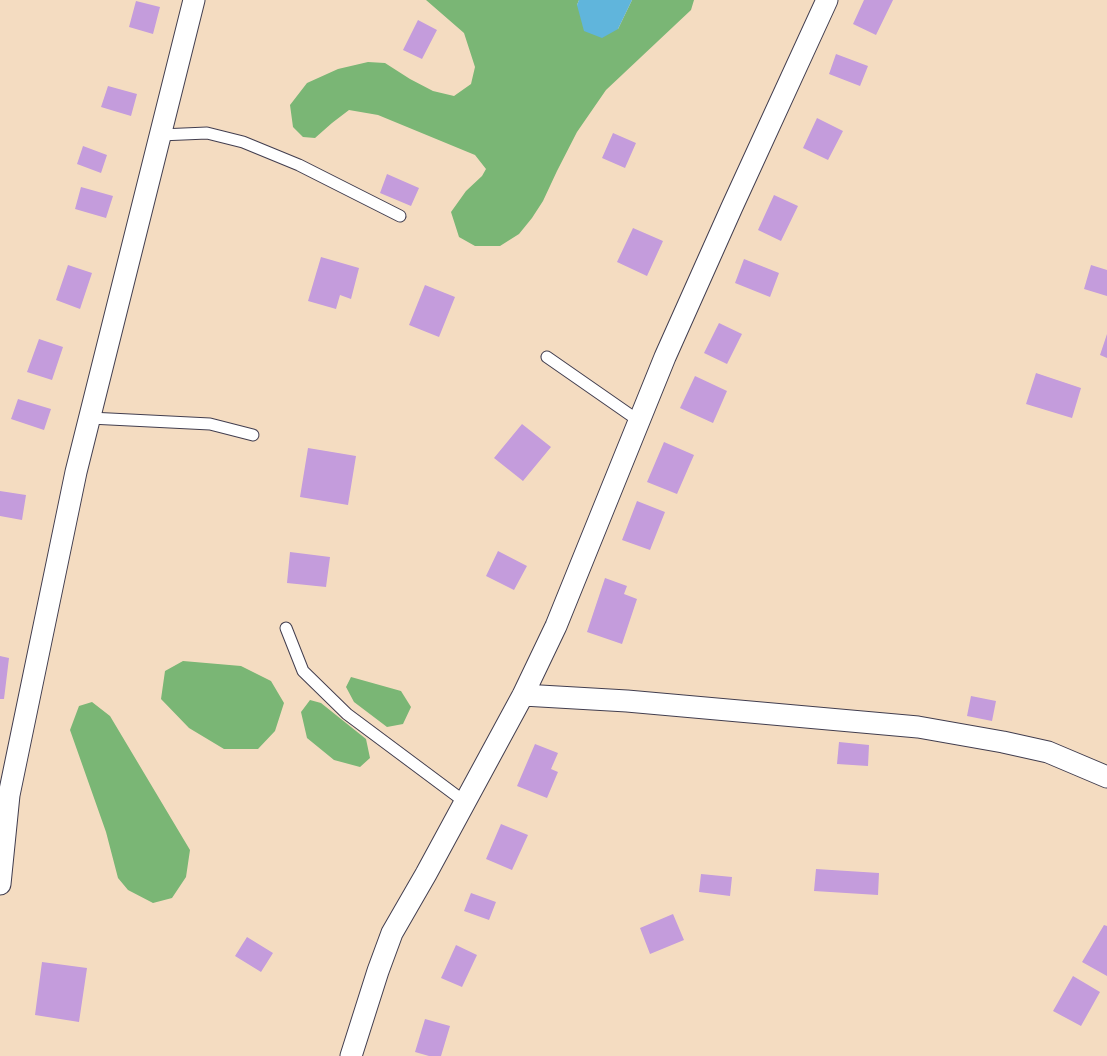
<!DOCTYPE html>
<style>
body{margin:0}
canvas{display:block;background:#f4dcc1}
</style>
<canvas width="1107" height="1056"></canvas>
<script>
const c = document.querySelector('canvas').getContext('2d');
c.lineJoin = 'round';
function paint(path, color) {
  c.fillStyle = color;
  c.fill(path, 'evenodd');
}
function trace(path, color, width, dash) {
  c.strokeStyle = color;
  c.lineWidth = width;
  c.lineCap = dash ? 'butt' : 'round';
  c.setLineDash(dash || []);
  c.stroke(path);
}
const forest = new Path2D(`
 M426,0H579L577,5L618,29L632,0H694L691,10L606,90L577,132L557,171L543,201L532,218L519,234L500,246H475L459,237L451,212L466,191L482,176L486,169L475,155L378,115L349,110L332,123L315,138L303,137L293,127L290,105L307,83L338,69L368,62L385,63L410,79L433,91L454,96L471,84L475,67L464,33Z
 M183,661L241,666L271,681L284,703L275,731L258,749H224L189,728L161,699L165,671Z
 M351,677L401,691L411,707L403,724L387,727L354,702L346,687Z
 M310,700L321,703L366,739L370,758L360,767L334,760L307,738L301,712Z
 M92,702L110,716L190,850L186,877L172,898L153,903L128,890L118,878L106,832L70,730L79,706Z`);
const water = new Path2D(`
 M579,0H632L618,29L602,38L584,31L577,5Z`);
const building = new Path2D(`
 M864,0H893L876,35L853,24Z
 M136,1L160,7L153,34L129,27Z
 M418,20L437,30L422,59L403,50Z
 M836,54L868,66L860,86L829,74Z
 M108,86L137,94L131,116L101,107Z
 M817,118L843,131L828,160L803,148Z
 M613,133L636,143L625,168L602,158Z
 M83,146L107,155L101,173L77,164Z
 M387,174L419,188L411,206L380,193Z
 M81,187L113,196L106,218L75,209Z
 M774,195L798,206L781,241L758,230Z
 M633,228L663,241L647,276L617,262Z
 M321,257L359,268L351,299L340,295L336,309L308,301Z
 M744,259L779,273L770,297L735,283Z
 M68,265L92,273L80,309L56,300Z
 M1091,265L1107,270V296L1084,289Z
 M425,285L455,297L439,337L409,325Z
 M719,323L742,334L727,364L704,353Z
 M1107,334V358L1100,355Z
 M39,339L63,347L52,380L27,372Z
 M1036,373L1081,388L1072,418L1026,404Z
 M695,376L727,391L713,423L680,408Z
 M18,399L51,409L44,430L11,419Z
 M522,424L551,447L523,481L494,458Z
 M664,442L694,455L677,494L647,482Z
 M308,448L356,456L348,505L300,497Z
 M0,491L26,495L22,520L0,516Z
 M637,501L665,512L650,550L622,540Z
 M498,551L527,566L514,590L486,576Z
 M290,552L330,557L326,587L287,583Z
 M605,578L627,586L624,594L637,599L622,644L587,632Z
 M0,656L9,658L4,699H0Z
 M971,696L996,701L992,721L967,716Z
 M839,742L869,745L868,766L837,764Z
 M535,744L558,753L551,769L558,772L547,798L517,786Z
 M501,824L528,835L512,870L486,859Z
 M816,869L879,873L878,895L814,891Z
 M701,874L732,877L730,896L699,892Z
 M471,893L496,902L489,920L464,911Z
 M673,914L684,940L650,954L640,928Z
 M1104,925L1107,926V976L1082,962Z
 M247,937L273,953L261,972L235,956Z
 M456,945L477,955L462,987L441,978Z
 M42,962L87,968L79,1022L35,1015Z
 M1073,976L1100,992L1081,1026L1053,1011Z
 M425,1019L450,1026L441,1056H429L415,1052Z`);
const lane = new Path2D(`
 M160,135L207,133L243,142L299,165L400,216
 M547,357L639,421
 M90,418L210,424L253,435
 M286,628L303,671L347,714L465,802`);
const street = new Path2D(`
 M523,695L627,701L918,727L1003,742L1048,752L1107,777
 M0,884L9,795L76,472L194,0
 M351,1056L378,971L392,933L426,874L523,695L556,626L665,357L732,207L827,0`);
paint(forest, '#7ab675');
paint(water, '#60b5dc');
paint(building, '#c49cdc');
trace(lane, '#423e4f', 13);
trace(street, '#423e4f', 23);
trace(lane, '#fff', 11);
trace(street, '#fff', 21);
</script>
